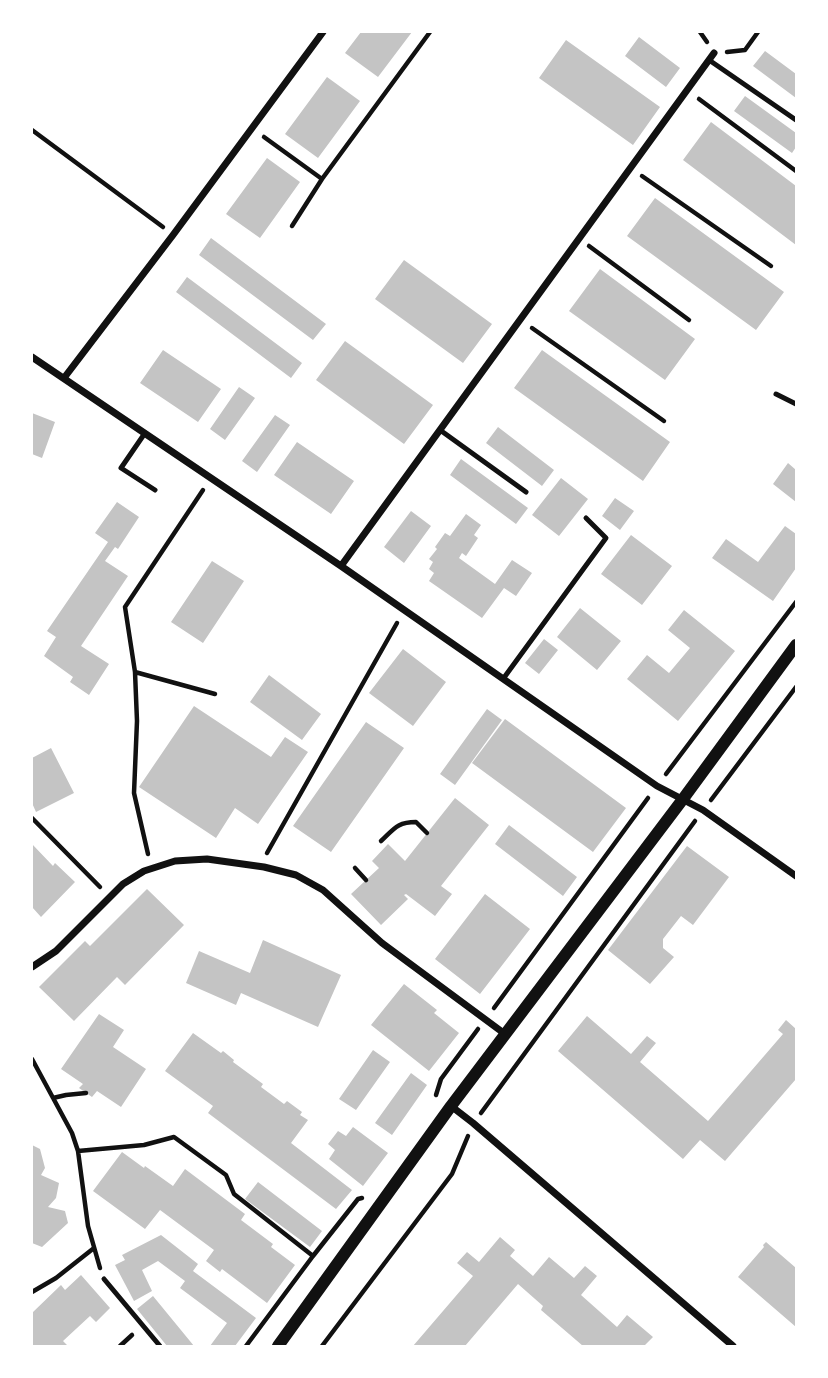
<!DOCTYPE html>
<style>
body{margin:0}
#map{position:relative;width:828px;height:1378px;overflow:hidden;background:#fff;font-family:"IBM Plex Sans",sans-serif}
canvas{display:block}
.frame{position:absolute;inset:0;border:33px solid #fff;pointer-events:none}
</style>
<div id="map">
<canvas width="828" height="1378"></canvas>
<div class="frame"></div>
</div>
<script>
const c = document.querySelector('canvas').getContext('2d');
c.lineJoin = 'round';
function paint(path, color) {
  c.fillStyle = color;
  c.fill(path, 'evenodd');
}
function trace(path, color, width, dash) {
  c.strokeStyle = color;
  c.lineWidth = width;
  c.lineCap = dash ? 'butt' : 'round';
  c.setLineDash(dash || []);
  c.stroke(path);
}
const building = new Path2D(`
 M361,32H412L378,77L345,53Z
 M639,37L680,68L666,87L625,56Z
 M566,40L660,107L633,145L539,78Z
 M765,51L796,74V98L753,66Z
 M327,77L360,101L318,158L285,134Z
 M745,96L796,133V147L792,153L734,111Z
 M711,122L796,186V245L683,160Z
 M267,158L300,182L260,238L226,214Z
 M655,198L784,292L756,330L627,236Z
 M211,238L326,324L313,340L199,255Z
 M404,260L492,324L463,363L375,299Z
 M600,269L695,339L665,380L569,311Z
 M187,277L302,363L291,378L176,292Z
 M345,341L433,405L404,444L316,380Z
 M163,350L221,389L198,422L140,383Z
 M542,350L670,442L643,481L514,388Z
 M239,387L255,398L225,440L210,429Z
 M32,413L55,422L42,458L32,454Z
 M275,415L290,425L257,472L242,461Z
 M498,427L554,470L542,486L486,443Z
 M297,442L354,481L331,514L274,475Z
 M461,459L528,508L516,524L450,475Z
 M788,463L796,470V502L773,484Z
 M561,478L588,499L559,536L532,515Z
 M615,498L634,511L620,530L602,516Z
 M117,502L139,517L118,549L115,547L105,561L128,576L81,646L109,664L89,695L70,682L73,677L44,656L56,637L47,631L108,542L95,533Z
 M411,511L431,526L404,563L384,547Z
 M466,514L481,525L474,535L478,538L466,556L462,553L459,558L495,584L512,560L532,573L516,596L504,588L482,618L429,581L434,573L429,569L433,562L429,559L437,549L435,547L445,533L450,536Z
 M785,526L796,534V568L773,601L712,558L726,539L758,562Z
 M631,535L672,566L642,605L601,574Z
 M212,561L244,581L203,643L171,622Z
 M580,608L621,641L597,670L557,637Z
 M684,610L735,651L678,721L627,679L647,655L669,673L690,648L668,630Z
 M544,639L558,650L539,674L525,663Z
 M403,649L446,682L413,726L369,693Z
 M269,675L321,714L302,740L250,702Z
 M194,706L271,757L285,737L308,752L258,824L235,808L216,838L139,787Z
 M487,709L502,720L455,785L440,774Z
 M505,719L626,808L593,852L472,763Z
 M366,722L404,748L331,852L293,826Z
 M51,748L74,793L36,812L32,803V758Z
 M455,798L489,825L441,886L452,894L435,916L406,894L404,895L408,899L381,925L351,894L379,868L372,861L388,844L405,861Z
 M509,825L577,877L563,896L495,844Z
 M32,844L53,866L55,863L75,882L41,917L32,907Z
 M687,846L729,877L693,925L681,916L663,939V948L674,957L650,984L608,950Z
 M147,889L184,925L125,985L117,977L74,1021L39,987L85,941L90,946Z
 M485,894L530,929L480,994L435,959Z
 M263,940L341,975L318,1027L241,993L236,1005L186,983L199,951L250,973Z
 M404,984L437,1010L434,1013L459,1033L429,1071L371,1025Z
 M99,1014L124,1030L113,1047L146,1069L121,1107L97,1091L92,1097L79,1088L83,1084L61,1069Z
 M587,1016L631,1054L647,1036L656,1043L640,1062L708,1121L783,1034L778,1030L786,1020L796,1029V1079L725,1161L700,1140L683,1159L558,1051Z
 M193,1033L221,1053L223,1051L234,1060L233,1062L263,1084L261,1087L284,1104L287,1101L302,1112L300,1115L308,1120L291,1143L352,1190L336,1209L208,1113L213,1106L165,1071Z
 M373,1050L390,1062L356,1110L339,1099Z
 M411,1073L427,1085L392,1135L375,1123Z
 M353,1127L388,1153L363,1186L329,1159L335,1150L328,1144L338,1131L346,1136Z
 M32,1145L40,1149L45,1168L41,1175L59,1183L56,1198L48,1207L65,1211L68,1223L42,1247L32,1243Z
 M122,1152L144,1168L145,1166L173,1186L185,1169L245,1214L241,1220L273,1244L271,1247L295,1265L267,1303L222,1269L220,1272L206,1261L214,1250L160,1210L145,1229L93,1191Z
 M258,1182L322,1231L310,1247L245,1199Z
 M161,1235L198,1264L193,1271L256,1318L235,1346H210L227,1323L180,1288L185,1281L158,1261L142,1270L152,1291L134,1301L115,1265L125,1260L122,1255Z
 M500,1237L515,1250L510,1256L533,1276L549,1257L574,1278L585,1266L597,1276L581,1295L617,1327L627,1315L653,1337L644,1346H583L541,1310L543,1306L518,1284L465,1346H413L473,1276L457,1263L467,1252L479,1262Z
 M766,1242L796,1268V1327L738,1277L764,1247L763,1245Z
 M81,1275L110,1308L96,1322L90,1316L63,1341L68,1346H32L33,1312L61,1285L65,1290Z
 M153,1296L194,1346H167L137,1309Z`);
const path = new Path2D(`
 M700,32L707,42
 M727,52L745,50L758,32
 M699,99L796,171
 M32,130L163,227
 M264,137L322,179
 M642,176L771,266
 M292,226L322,179L430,32
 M589,246L689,320
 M532,328L664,421
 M135,672L215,694
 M666,774L796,602
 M711,800L796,687
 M32,818L100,887
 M381,841C394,829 397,822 416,822L427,833
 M267,853L397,623
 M148,854L134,793L137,721L135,672L125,607L203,490
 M355,868L366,880
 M494,1008L648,798
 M32,1059L72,1133L78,1151L88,1226L100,1268
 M436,1095L441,1079L478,1029
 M53,1098L66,1095L86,1093
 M481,1113L695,821
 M78,1151L144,1145L174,1137L226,1175L234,1194L313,1256
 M32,1292L56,1278L94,1248
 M120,1346L132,1335
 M246,1346L313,1256L358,1199L362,1198
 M322,1346L452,1174L468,1136`);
const service = new Path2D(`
 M709,60L796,120
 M776,394L796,404
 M440,430L526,492
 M145,433L121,468L155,490
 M503,679L606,538L586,518
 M104,1279L160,1346`);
const minor = new Path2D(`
 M32,357L341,566L657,786L703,810L796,876
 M64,378L173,235L323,32
 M341,566L714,53
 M32,967L56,951L123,884L144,871L175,861L207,859L264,867L296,875L323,890L382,943L505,1034
 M451,1106L473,1123L733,1346`);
const tertiary = new Path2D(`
 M278,1346L451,1106L683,799L796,645`);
paint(building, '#c4c4c4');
trace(path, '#111', 4.5);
trace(service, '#111', 5);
trace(minor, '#111', 7);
trace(tertiary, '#111', 12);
</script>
